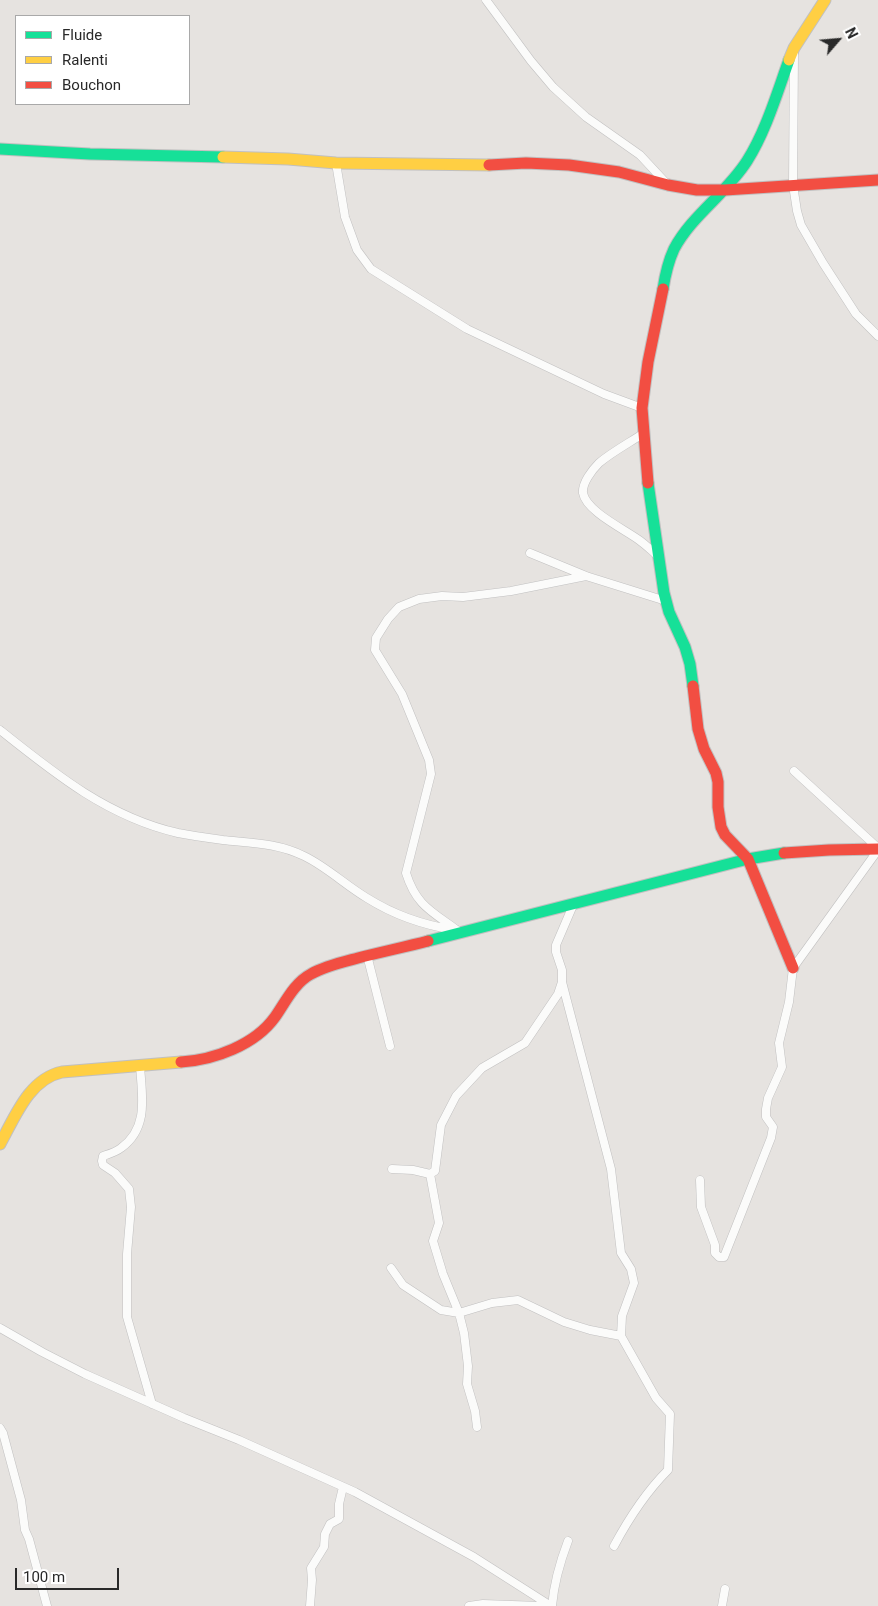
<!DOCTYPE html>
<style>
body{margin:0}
#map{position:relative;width:878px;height:1606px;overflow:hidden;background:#e6e3e0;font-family:Roboto,sans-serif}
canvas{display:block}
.legend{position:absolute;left:15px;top:15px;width:175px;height:90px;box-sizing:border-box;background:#fff;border:1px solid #a9a9a9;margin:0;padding:6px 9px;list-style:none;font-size:15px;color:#292929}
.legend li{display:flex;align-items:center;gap:10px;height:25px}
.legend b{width:25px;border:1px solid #a9a9a9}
.north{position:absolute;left:813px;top:15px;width:50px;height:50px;-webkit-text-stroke:4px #fff;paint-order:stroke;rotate:63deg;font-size:14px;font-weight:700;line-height:20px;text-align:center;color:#292929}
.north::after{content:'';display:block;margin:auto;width:18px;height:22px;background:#292929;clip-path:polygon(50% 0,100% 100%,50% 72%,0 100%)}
.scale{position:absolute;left:15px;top:1568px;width:104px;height:22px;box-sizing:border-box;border:2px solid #292929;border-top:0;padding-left:6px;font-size:15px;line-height:18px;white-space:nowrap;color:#292929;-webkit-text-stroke:4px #fff;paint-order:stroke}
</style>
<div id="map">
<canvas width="878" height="1606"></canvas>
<ul class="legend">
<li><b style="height:6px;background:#16e098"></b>Fluide</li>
<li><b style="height:6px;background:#ffcf43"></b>Ralenti</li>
<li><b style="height:6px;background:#f24e42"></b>Bouchon</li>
</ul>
<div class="north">N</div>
<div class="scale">100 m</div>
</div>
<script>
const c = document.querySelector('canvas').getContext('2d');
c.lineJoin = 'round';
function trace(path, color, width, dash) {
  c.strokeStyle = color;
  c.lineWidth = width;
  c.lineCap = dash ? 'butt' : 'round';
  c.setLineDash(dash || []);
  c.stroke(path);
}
const street = new Path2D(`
 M486,0L531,61L553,87L586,117L640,155L667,184
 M794,53L793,185L797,211L801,225L823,263L856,314L878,336
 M336,163L345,217L357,250L371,269L467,329L604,394L642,408
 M644,433C629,443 612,452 599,463C592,470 582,483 583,493C586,511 624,529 639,540C646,545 652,551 659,557
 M530,553L586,576L666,601
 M0,730C55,774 108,817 178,833C193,836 208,838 223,840C251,843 278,843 304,856C327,867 345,885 367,898C394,915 422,925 455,930
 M794,771L878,848
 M462,932L457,930C431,911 416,905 406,873L431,774L429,760L402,694L375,650L376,638L388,619L399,607L419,599L442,596L463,597L511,591L586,576
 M367,955L390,1046
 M562,982L611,1169L621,1253L631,1269L634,1283L622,1316L621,1336
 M140,1066C142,1096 149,1128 121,1148C116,1152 109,1154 103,1156L102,1161L103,1165L115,1173L129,1189L131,1207L127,1254V1317L152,1404
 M392,1169L413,1170L430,1174L435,1171L441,1125L456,1096L482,1068L525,1043L558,994L562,982V970L556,952V945L574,903
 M430,1174L439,1223L433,1241L443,1274L459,1313L464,1333L468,1366L467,1384L475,1411L477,1427
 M700,1180L701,1207L715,1245V1253L719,1257H724L771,1138L773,1127L766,1117V1109L768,1098L782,1067L779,1043L789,1002L793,968L878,850
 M391,1268L403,1285L441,1310L459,1313L492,1303L518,1300L564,1322L590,1330L621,1336L656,1398L670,1414L668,1470C646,1492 629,1518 614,1546
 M0,1328L42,1352L85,1374L184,1418L239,1440L355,1492L474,1557L551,1606
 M0,1428L3,1433L21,1500L25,1530L29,1539L47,1606
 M310,1606L312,1580L311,1568L324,1547L325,1534L330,1524L339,1519V1504L343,1487
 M469,1606L483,1604L540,1606
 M552,1606C554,1583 560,1562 568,1541
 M722,1606L725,1589`);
const fast = new Path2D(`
 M0,149L90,154L223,157
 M663,289C665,276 668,262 674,249C692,215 726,194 747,161C766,131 777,93 789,60
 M648,483L664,593L669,612L685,647L690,664L693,686
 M428,941L748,859L784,853`);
const slow = new Path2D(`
 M789,60L794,48L825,0
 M223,157L288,159L336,163L489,165
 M0,1144C15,1117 29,1079 62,1072L181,1062`);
const jam = new Path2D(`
 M489,165L526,163L569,165L619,172L668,185L697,190H725L878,180
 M648,483L642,408L648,362L663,289
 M693,686L698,729L704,749L716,773L718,782V807L721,827L725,835L748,859L793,968
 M784,853L829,850L878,849
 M181,1062C214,1060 255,1045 275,1017C285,1003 294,983 311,974C325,966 343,962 358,958C381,952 405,947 428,941`);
trace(street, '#c1c0c0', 9);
trace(fast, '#c1c0c0', 13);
trace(slow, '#c1c0c0', 13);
trace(jam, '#c1c0c0', 13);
trace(street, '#fbfbfa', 8);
trace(fast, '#16e098', 11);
trace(slow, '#ffcf43', 11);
trace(jam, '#f24e42', 11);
</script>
